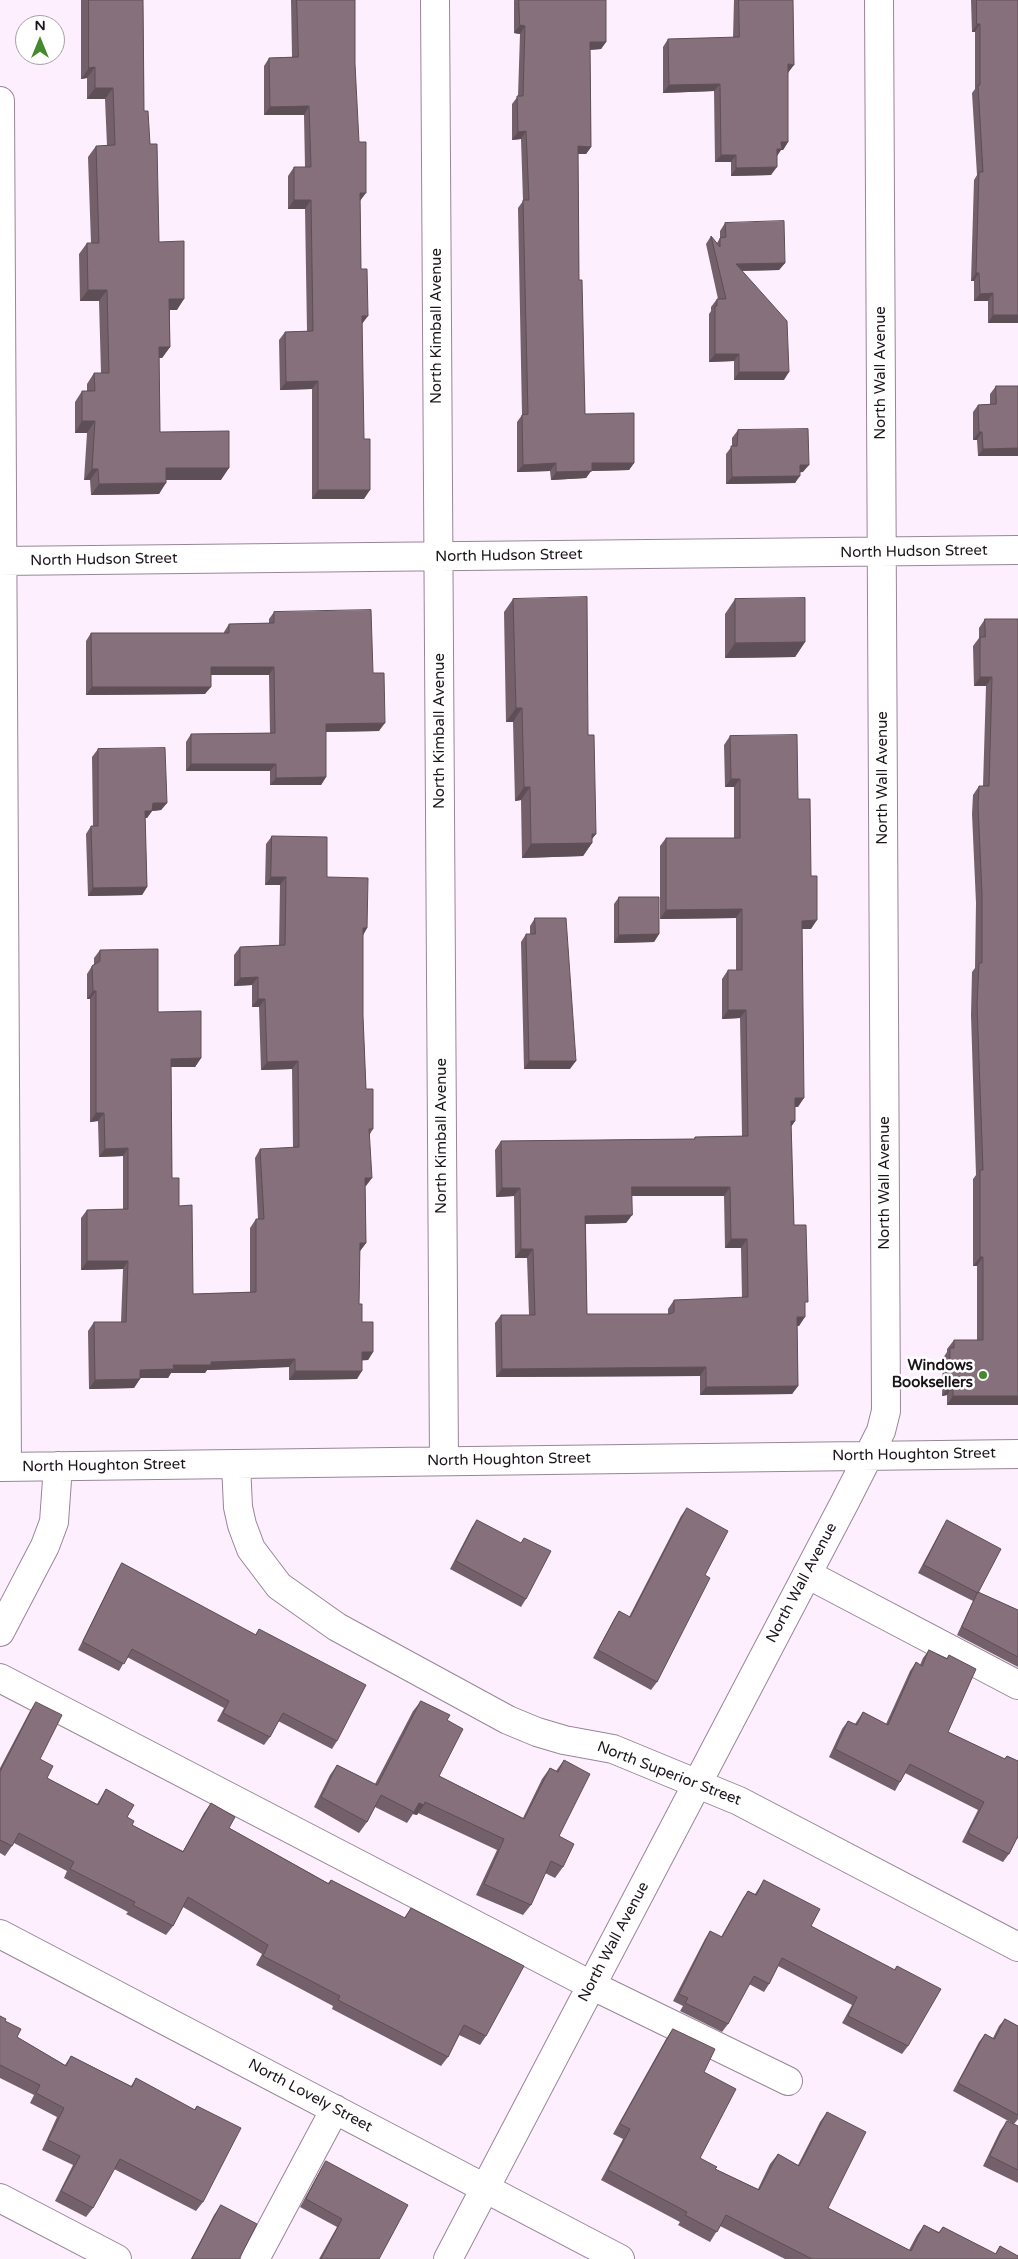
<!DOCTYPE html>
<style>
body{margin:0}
#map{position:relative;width:1018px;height:2259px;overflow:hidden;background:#feefff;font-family:"Varela Round",sans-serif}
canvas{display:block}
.north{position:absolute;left:15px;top:15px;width:50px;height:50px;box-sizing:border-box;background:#fff;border:1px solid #a4a1a4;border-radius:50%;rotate:0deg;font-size:14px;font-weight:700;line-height:20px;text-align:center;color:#1b151b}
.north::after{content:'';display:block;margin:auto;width:18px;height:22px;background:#44892e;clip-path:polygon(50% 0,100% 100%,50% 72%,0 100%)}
</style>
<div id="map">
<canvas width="1018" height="2259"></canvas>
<div class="north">N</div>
</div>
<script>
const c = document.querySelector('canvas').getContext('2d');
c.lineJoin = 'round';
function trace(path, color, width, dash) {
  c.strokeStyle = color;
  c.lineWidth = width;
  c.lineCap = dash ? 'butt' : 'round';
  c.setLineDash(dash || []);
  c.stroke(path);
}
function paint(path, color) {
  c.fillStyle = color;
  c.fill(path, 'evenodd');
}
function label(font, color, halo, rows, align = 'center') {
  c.font = font + ' "Varela Round",sans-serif';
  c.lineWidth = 5;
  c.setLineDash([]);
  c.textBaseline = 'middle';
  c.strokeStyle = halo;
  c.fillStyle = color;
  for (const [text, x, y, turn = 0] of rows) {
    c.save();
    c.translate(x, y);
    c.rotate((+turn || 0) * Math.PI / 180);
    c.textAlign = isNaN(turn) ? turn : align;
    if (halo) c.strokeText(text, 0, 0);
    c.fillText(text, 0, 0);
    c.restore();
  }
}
const minor = new Path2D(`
 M435,0L444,1461
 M0,101L7,1467
 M0,561L1018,550
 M236,1464L238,1507L242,1525L251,1549L279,1586L337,1627L508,1720L537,1732L564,1740L613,1749L739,1801L1018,1947
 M0,1467L1018,1454
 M807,1574L1018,1685
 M0,1632L45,1546L54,1522L58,1466
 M0,1678L591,1985L788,2081
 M0,1934L620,2259
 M0,2198L117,2259
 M255,2259L335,2109
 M448,2259L846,1500L881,1431L886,1411L879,0`);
const wall = new Path2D(`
 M81,0H143L144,111L150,144L159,242L177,310H170V347L162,358H159L160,432L221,480H166L159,494L91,495L90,480H84L87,433H75V402L82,391H87V384L94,373H101L99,301H80L79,254L87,243H91L88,157L96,146H107L105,99H87V78L81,79Z
 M291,0H355V64L360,201L364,499H312V389L280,390L279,340L285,332L307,331L305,209H288V176L294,167H305L304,115H264V66L269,58L292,57Z
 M514,0H606V42L601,49L590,50L591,147L586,154H578L579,280L585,414L634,463L629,470L591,471L586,478L551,480L550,471L517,472V422L522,415L518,208L523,201L521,139L512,140V104L518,96L520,34L514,33Z
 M734,0H793L788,73V142L783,150H781L777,156L771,175L731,176V162H715L714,91L663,93V47L668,39L733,38Z
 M971,0H1018V323H988V301H974V281H971L974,180L977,175L972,93L975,89V32H972Z
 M725,223L785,263L779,270L742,271L784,380H734V361L709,362V314L711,311V307L717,299H718L706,244L711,236L717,243L720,238V231Z
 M996,386L1018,456H978L977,440H973V412L978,405L990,404V394Z
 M738,430L803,472H800L795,483L726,484V454L732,446V438Z
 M513,599L588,735L596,834L592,838V843L583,856L522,858L521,800L515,801L513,722H506L504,612Z
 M735,599L805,642L795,657L725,658V614Z
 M274,612L373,673L379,731L326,732V777L321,785H270V771H186V742L191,734L270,733L269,675H211L205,694L86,695V641L91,633H224V632L229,624L269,623V619Z
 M985,619H1018V1405H947V1395L942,1396L943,1358L947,1352V1349L954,1340H977V1266H973V1179L976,1175L971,1015L972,972L975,968L976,903L972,814L973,795L979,786H983L986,686H974L973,646L979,638V628Z
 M730,736L798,799L811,929H802L798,1107H795V1121L791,1127L794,1225L805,1306L799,1326H797L798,1386L792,1394L700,1395V1376L496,1377L495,1323L501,1315H529L527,1258H515L514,1196L496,1197L495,1150L501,1141L694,1139L695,1137L742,1136L740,1018L722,1019V979L728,970H736V918L660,919V846L666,838H734V787H725L724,745ZM632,1196H724L725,1248H741L742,1298L674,1300L668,1309V1314H587L586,1224L626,1223L632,1215Z
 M98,749L167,803L161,810L152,811L147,818H145L147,887L142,895L88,896L86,834L91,826H93L92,757Z
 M272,836L327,877L367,928L363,935V1016L366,1089L373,1129L370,1134L365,1186L366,1243L360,1251L359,1304L362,1322L373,1352L368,1360H362L357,1379L289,1380V1367L207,1370L205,1373H171L168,1378H140L134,1388L89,1389L88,1331L94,1322H121L123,1269L81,1270V1218L87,1210L123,1209V1156L99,1157L98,1121L90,1122V999H87V974L92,966L94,964V958L100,950L201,1058L195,1067H171L172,1178L179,1206L193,1294L250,1292V1228L256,1219H258L255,1158L260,1149L293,1148L292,1069L261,1070L259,1007H252V985L234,986V955L240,947L279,945L280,885H265L266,844Z
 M619,897L659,934L654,942L614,943V904Z
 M535,918L570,1069H524L521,942L526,934H530V926Z
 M687,1508L657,1682L651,1690L593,1658L614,1619L619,1611L629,1617L681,1516Z
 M477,1520L526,1599L521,1607L450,1569L472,1527Z
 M947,1520L978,1592L1018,1610V1667L957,1635L973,1601L918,1573L942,1528Z
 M122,1563L255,1635L259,1629L337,1741L332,1749L278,1721L270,1737L264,1745L217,1721L224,1708L127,1657L119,1671L78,1650L117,1571Z
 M929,1650L947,1658L949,1655L948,1732L1004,1759L1007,1756L1018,1761V1839L1017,1838L1009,1854L1003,1862L962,1842L978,1810L905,1773L895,1791L829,1757L842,1729L848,1721L855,1724L863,1712L886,1724L910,1671L916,1662L920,1665L923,1658Z
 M421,1701L447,1720L439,1776L523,1818L542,1779L550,1768L556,1771L564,1760L559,1836L563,1867L555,1878L545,1873L531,1905L523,1915L476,1895L497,1850L418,1813L417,1815L413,1814L407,1823L375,1807L367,1822L359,1833L314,1807L330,1775L337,1765L375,1784L413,1711Z
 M36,1702L40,1759L47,1778L97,1804L106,1789L132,1825L183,1851L204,1813L211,1803L229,1828L328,1883L331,1880L404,1918L411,1908L486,2036L480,2045L459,2035L448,2057L441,2066L332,2009L333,2006L256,1965L262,1954L183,1907L173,1926L166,1935L126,1914L128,1912L64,1878L67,1871L14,1843L5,1856L0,1853V1768L30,1711Z
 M764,1880L811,1926L894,1970L897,1966L908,2046L902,2054L842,2023L852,2005L778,1966L769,1984L764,1992L749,1984L728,2024L722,2032L680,2011L683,2006L673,2001L705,1939L710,1931L721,1937L743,1898L748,1891L755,1894Z
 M0,2016L5,2021L17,2037L65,2065L71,2056L131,2086L136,2078L194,2110L197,2106L203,2202L196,2211L114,2169L93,2208L86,2217L55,2201L73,2165L42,2150L57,2117L30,2103L34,2095L0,2078Z
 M1005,2019L1018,2026V2119L1014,2124L953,2091L979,2042L985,2034L993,2038L999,2026Z
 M673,2029L704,2072L700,2158L715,2169L758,2189L770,2164L778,2154L798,2165L820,2122L827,2112L828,2208L909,2250L917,2235L924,2225L939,2232L943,2227L995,2254L1000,2246L1018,2259H785L720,2226L710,2242L678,2225L680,2222L601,2180L623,2139L613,2134L666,2039Z
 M1007,2121L1018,2126V2183L983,2166L1000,2131Z
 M326,2161L379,2259H319L337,2227L300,2207L321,2169Z
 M221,2205L239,2259H191L214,2215Z`);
const shadedWall = new Path2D(`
 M977,24H980L975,32H972Z
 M520,25L525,26L520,34L514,33Z
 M590,42H606L601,49L585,50Z
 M788,64L794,65L788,73Z
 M95,67L87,78L81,79L89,68Z
 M720,84L714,91L663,93L669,85Z
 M95,88H113L105,99H87Z
 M309,106L304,115H264L270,107Z
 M526,131L521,139L512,140L518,132Z
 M781,142H788L783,150H781L776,157H772Z
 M578,146L591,147L586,154H572Z
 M721,155H736L731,162H715Z
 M777,167L771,175L731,176L736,168Z
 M360,193H366L360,201Z
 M294,200H311L305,209H288Z
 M785,263L779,270L730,271L736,264Z
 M976,273H979L974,281H971Z
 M88,290H107L99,301H80Z
 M993,293L988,301H974L980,294Z
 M169,299H184L177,310H162Z
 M993,315H1018V323H988Z
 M362,316H368L362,324H356Z
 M159,347H170L162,358H151Z
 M715,354H739L734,361L709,362Z
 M739,372H789L784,380H734Z
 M318,381L312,389L280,390L286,382Z
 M82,421H95L87,433H75Z
 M979,432H982L977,440H973Z
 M1018,448V456H978L983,449Z
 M556,463L550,471L517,472L523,465Z
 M592,463H634L629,470L591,471L586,478L551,480L556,472Z
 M800,465H809L803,472L794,473Z
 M166,468H229L221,480H158Z
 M92,469H98L90,480H84Z
 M800,476L795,483L726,484L732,477Z
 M166,483L159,494L91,495L99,484Z
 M318,490H370L364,499H312Z
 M805,642L795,657L725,658L735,643Z
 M211,667H274L269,675H205Z
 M980,677H992L986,686H974Z
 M92,687H211L205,694L86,695Z
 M516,708H522L513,722H506Z
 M385,723L379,731L321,732L326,724Z
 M191,764H276L270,771H186Z
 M326,777L321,785H270L276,778Z
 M731,779H740L734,787H725Z
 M524,787H530L521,800L515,801Z
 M153,803H167L161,810L152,811L147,818H140L145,811Z
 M592,834H596L589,843H592L583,856L522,858L531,844Z
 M271,877H286L280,885H265Z
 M147,887L142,895L88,896L93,888Z
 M742,909L736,918L660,919L666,910Z
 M817,920L811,929H796L802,921Z
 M363,928H367L362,937Z
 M659,934L654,942L614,943L619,935Z
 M258,977L252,985L234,986L240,978Z
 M93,991H96L90,999H87Z
 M258,999H265L259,1007H252Z
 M728,1010H746L740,1018L722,1019Z
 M201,1058L195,1067H165L171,1059Z
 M298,1061L292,1069L261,1070L267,1062Z
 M529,1061H576L570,1069H524Z
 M795,1098H804L798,1107H789Z
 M96,1113H104L98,1121L90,1122Z
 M791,1121H795L789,1129Z
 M128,1148L123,1156L99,1157L105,1149Z
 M365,1178H372L366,1186L360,1187Z
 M632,1187H730L724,1196H626Z
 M502,1188H520L514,1196L496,1197Z
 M632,1215L626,1223L579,1224L585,1216Z
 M731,1239H747L741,1248H725Z
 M360,1243H366L360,1251Z
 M521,1249H533L527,1258H515Z
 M980,1257H983L977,1266H973Z
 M87,1261H128L123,1269L81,1270Z
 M797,1317H805L799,1326H791Z
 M362,1352H373L368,1360L356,1361Z
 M295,1359L289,1367L207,1370L205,1373H171L168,1378H135L140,1370L173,1365L211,1362Z
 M706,1367L700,1376L496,1377L502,1369Z
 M295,1371H362L357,1379L289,1380Z
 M140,1379L134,1388L89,1389L95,1380Z
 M798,1386L792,1394L700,1395L706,1387Z
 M953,1386L947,1395L942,1396L949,1387Z
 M953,1396H1018V1405H947Z
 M419,1803L424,1805L417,1815L413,1814Z`);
const building = new Path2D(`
 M89,0H143L144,111H148L150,144H157L159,242L184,241V299H169L170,347H159L160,432L229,431V468H166V483L99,484L98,469H92L95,421H82V391H95L94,373H109L107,290H88L87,243H99L96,146L115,145L113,88H95V67L89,68Z
 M297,0H355V64L359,142H366V193H360L361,269H367L368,316H362L364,439H370V490H318V381L286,382L285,332L313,331L311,200H294V167H311L309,106L270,107L269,58L298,57Z
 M519,0H606V42H590L591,147L578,146L579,280H582L585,414L634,413V463H592V471L556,472V463L523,465L522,415L528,414L523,200H529L526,131L518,132L517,96H523L525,26L520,25Z
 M739,0H793L794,65L788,64V142H781L782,149H777V167L736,168V155H721L720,84L669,85L668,39L739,37Z
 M977,0H1018V315H993V293L980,294L979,273H976L979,172H983L978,85H980V24H977Z
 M784,221L785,263L736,264L787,321L789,372H739V354H715V306H717V299H726L711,236L720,247V238L726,237L725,223Z
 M996,386H1018V448L983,449L982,432H979L978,405L996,404Z
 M808,429L809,465H800V476L732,477L731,446H737L738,430Z
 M587,597L588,735H594L596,834H592V843L531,844L530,787H524L522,708H516L513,599Z
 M805,598V642L735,643V599Z
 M371,610L373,673H384L385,723L326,724V777L276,778V764H191V734L275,733L274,667H211V687H92L91,633H229V624L274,623V612Z
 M985,619H1018V1396H953V1386L949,1387L950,1348H954V1340H983V1257H980V1170H983L977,1005L979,963H982V894L978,805L979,786H989L992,677H980V637H985Z
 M797,735L798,799H810L811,876H817V920L802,921L804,1098H795V1121H791L794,1225H806L808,1302H805V1317H797L798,1386L706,1387V1367L502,1369L501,1315H535L533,1249H521L520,1188H502L501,1141L695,1139V1137L748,1136L746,1010H728V970H742V909L666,910V838H740V779H731L730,736ZM632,1187H730L731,1239H747L748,1297L674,1300V1312L670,1314H587L585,1216L632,1215Z
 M165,748L167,803H153L152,811H145L147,887L93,888L91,826H98V749Z
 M272,836L327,837V877L368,878L367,928H363V1016L366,1089H373V1129H369L372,1178H365L366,1243H360L359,1304H362V1322H373V1352H362V1371H295V1359L211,1362V1365H173L174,1369L140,1370V1379L95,1380L94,1322H126L128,1261H87V1210L128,1209V1148L105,1149L104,1113H96V991H93L92,966L100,961V950L158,949V1012L201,1011V1058L171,1059L172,1178H179V1206L192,1205L193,1294L256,1292V1219H264L260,1149L299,1147L298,1061L267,1062L265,999H258V977L240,978V947L285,945L286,877H271Z
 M619,897H659V934L619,935Z
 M535,918H566L576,1061H529L526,934H535Z
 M687,1508L728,1531L705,1575L710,1578L657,1682L598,1650L619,1611L630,1617Z
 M477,1520L521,1543L524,1538L551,1551L526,1599L456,1561Z
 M947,1520L1001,1549L978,1593L924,1565Z
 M122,1563L256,1635L259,1629L366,1685L337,1741L283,1713L270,1737L223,1713L229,1701L132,1649L124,1664L83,1642Z
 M978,1592L1018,1610V1657L962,1627Z
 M929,1650L947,1659L949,1655L976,1669L948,1732L1005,1759L1007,1756L1018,1761V1836L1009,1854L968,1833L984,1802L910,1764L900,1782L835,1749L848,1721L857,1725L863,1712L888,1725L916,1662L922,1666Z
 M421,1701L450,1715L447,1720L463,1729L439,1776L524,1819L550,1768L558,1772L564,1760L590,1774L559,1836L574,1844L563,1867L551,1861L531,1905L484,1884L504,1839L425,1802L424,1805L419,1803L414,1812L381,1795L367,1822L321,1797L337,1765L377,1785Z
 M36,1702L62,1715L40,1759L53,1766L47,1778L98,1805L106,1789L134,1805L127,1817L134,1821L132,1825L183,1852L211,1803L235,1817L229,1828L329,1884L331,1880L405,1918L411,1908L524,1966L486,2036L464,2025L448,2057L338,2000L340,1996L263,1956L268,1945L188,1897L173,1926L133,1905L135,1902L70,1869L74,1862L19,1833L12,1846L0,1840V1772Z
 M764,1880L820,1909L811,1926L895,1970L897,1966L941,1989L908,2046L848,2016L857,1997L782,1958L769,1984L754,1976L728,2024L685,2003L688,1998L679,1994L710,1931L722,1937L748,1891L756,1895Z
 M0,2016L6,2019L5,2021L21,2029L17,2037L66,2066L71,2056L132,2087L136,2078L195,2110L197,2106L241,2128L203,2202L120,2159L93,2208L61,2191L80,2156L48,2140L64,2108L36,2093L40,2085L0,2065Z
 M1005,2019L1018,2026V2115L958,2083L985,2034L994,2039Z
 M673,2029L715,2049L704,2072L736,2089L700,2158L717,2167L715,2169L759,2190L778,2154L799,2166L827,2112L866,2132L828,2208L911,2251L924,2225L939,2233L943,2227L996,2254L1000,2246L1018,2256V2259H812L726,2215L717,2232L685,2215L687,2212L608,2170L630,2129L620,2124Z
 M1007,2121L1018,2126V2170L990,2156Z
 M326,2161L408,2205L379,2259H321L342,2219L306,2199Z
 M221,2205L257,2224L239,2259H192Z`);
const markers = [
 [983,1375,5,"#44892e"]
];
const streetNames = [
 ["North Kimball Avenue",437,326,-90],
 ["North Wall Avenue",881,373,-90],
 ["North Hudson Street",914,552,-1],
 ["North Hudson Street",509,556,-1],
 ["North Hudson Street",104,560,-1],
 ["North Kimball Avenue",440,731,-90],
 ["North Wall Avenue",883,778,-90],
 ["North Kimball Avenue",442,1136,-90],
 ["North Wall Avenue",885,1183,-90],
 ["North Houghton Street",914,1455,-1],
 ["North Houghton Street",509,1460,-1],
 ["North Houghton Street",104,1466,-1],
 ["North Wall Avenue",802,1583,-62],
 ["North Superior Street",669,1774,21],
 ["North Wall Avenue",614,1942,-62],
 ["North Lovely Street",310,2096,28]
];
const poiNames = [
 ["Windows",973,1366],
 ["Booksellers",973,1383]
];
trace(minor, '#978698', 30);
trace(minor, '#fff', 28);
paint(wall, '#73606a');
paint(shadedWall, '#5e4e56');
paint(building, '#86707b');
trace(building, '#5e4e56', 1);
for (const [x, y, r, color] of markers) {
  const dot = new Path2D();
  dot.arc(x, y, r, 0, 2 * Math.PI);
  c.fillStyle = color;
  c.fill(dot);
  trace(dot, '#fff', 2);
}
label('15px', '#1b151b', '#fff', streetNames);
label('bold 15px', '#1b151b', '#fff', poiNames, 'right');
</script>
